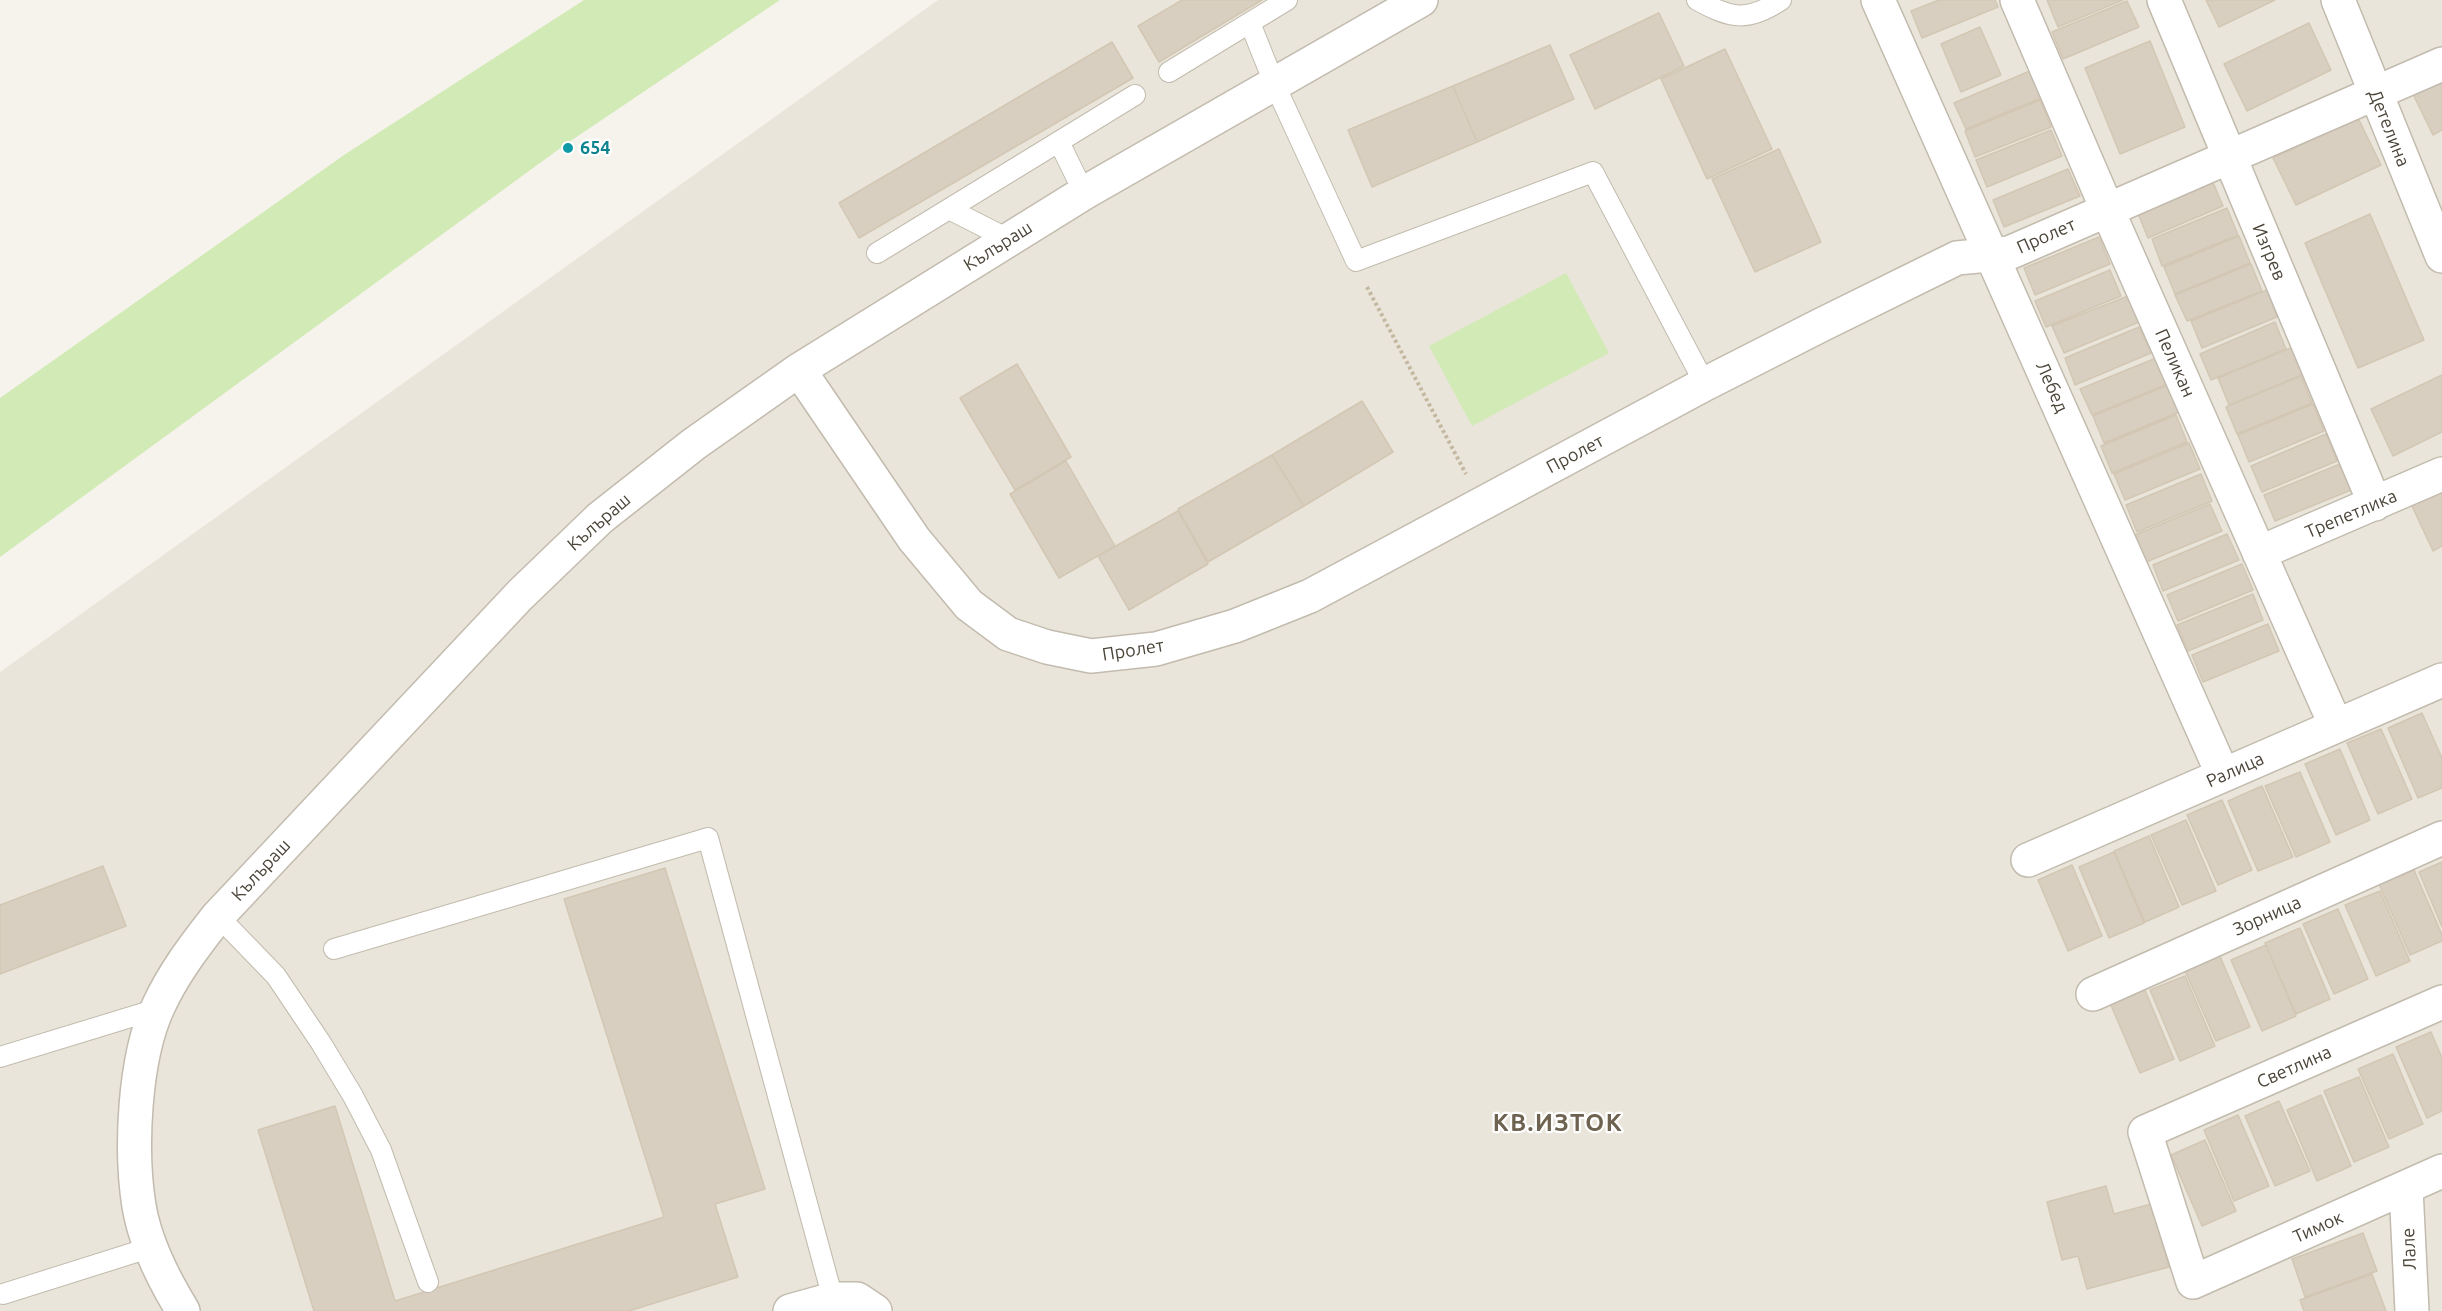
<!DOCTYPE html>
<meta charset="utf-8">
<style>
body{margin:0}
canvas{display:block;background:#f6f3ec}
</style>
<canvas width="2442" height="1311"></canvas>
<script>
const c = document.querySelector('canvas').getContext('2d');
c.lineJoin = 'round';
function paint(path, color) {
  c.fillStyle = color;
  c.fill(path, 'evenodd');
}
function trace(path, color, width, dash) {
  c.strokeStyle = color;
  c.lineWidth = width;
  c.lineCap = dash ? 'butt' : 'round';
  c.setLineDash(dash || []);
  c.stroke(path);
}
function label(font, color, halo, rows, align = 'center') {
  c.font = font + ' Ubuntu,sans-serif';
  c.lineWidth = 4.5;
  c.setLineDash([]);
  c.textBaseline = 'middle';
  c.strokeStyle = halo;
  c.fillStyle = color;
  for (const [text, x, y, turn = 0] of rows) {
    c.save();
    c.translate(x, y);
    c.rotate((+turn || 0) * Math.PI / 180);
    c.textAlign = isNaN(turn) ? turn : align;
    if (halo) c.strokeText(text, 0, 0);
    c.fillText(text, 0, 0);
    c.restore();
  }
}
const residential = new Path2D(`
 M938,0H2442V1311H0V672Z`);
const green = new Path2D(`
 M584,0H780L566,144L0,557V398L344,155Z
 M1566,273L1609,353L1472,426L1429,346Z`);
const building = new Path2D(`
 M1182,0H1262L1159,62L1138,26Z
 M1939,0H1995L1998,7L1922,38L1911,11Z
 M2047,0H2123L2058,27Z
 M2206,0H2275L2219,27Z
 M2127,1L2139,27L2063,59L2052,32Z
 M1659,13L1684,66L1595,109L1570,55Z
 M2309,23L2331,70L2247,111L2224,64Z
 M1980,27L2001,75L1961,92L1941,44Z
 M2150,41L2185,127L2120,154L2085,68Z
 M1112,42L1133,78L859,238L839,203Z
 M1550,45L1574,99L1477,142L1453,86Z
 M1725,49L1772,149L1707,179L1661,79Z
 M2030,71L2041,98L1966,129L1954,103Z
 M2442,73V130L2433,135L2410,88Z
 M1453,86L1477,142L1372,187L1348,130Z
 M2040,100L2051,127L1975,157L1965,131Z
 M2358,118L2381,165L2296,205L2273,158Z
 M2051,130L2062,156L1987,187L1976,160Z
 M1779,149L1821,242L1755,272L1712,179Z
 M2068,169L2080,196L2004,227L1993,200Z
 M2212,180L2223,206L2148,238L2137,211Z
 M2227,208L2238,235L2162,266L2152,239Z
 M2370,214L2424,340L2358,368L2305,243Z
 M2239,236L2250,263L2175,294L2164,267Z
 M2099,237L2110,264L2035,295L2024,268Z
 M2251,264L2262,291L2187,321L2175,295Z
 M2110,270L2121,296L2046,327L2035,301Z
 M2267,290L2277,317L2202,348L2191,321Z
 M2128,296L2139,322L2064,353L2052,326Z
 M2275,322L2286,349L2211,380L2200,354Z
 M2139,327L2151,353L2075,385L2065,358Z
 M2293,347L2304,374L2229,405L2218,378Z
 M2156,358L2167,384L2092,415L2080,389Z
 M1017,364L1071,457L1015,490L960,398Z
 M2442,375V432L2393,456L2371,409Z
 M2301,376L2312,403L2237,434L2226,407Z
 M2168,385L2179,412L2104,443L2093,416Z
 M1362,401L1393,452L1304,506L1272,455Z
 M2313,404L2324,431L2249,462L2238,435Z
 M2176,415L2187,442L2112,473L2101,446Z
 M2326,434L2337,461L2262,492L2251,466Z
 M2189,443L2200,469L2125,500L2114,474Z
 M1272,455L1304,506L1208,562L1178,509Z
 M1066,461L1115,546L1059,578L1010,494Z
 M2340,464L2351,490L2275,521L2264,495Z
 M2201,474L2212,501L2137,532L2126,505Z
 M2442,489V546L2433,551L2411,504Z
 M2210,504L2222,531L2146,562L2135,535Z
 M1178,511L1208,564L1129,610L1098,556Z
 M2227,534L2239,560L2163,591L2153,565Z
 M2242,564L2253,590L2178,621L2167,595Z
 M2253,594L2263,620L2188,651L2177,625Z
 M2268,624L2279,651L2203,682L2192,655Z
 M2422,713L2442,758V788L2418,798L2388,728Z
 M2381,729L2412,799L2378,814L2347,743Z
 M2340,749L2370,820L2336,835L2305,764Z
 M2300,772L2330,842L2296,857L2265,786Z
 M2262,786L2293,857L2258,871L2228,801Z
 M2222,800L2252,870L2218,885L2187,815Z
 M2186,820L2216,891L2182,905L2151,835Z
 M2149,836L2179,907L2145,922L2114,851Z
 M2114,852L2144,923L2109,938L2079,867Z
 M2442,862V927L2419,872Z
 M2072,865L2102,936L2068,951L2038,880Z
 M103,866L126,926L0,974V905Z
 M665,868L765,1189L715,1204L738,1277L629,1311H314L258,1130L335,1106L395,1301L664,1217L564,899Z
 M2414,870L2442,935V941L2410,955L2379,884Z
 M2380,891L2410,961L2376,976L2345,905Z
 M2338,909L2368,979L2334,994L2303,924Z
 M2300,928L2330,999L2296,1014L2265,943Z
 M2266,945L2296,1016L2262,1031L2231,960Z
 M2220,956L2250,1027L2216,1041L2185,971Z
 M2185,976L2215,1046L2180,1061L2150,990Z
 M2144,988L2174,1059L2140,1073L2110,1003Z
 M2431,1032L2442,1058V1111L2427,1118L2396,1047Z
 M2393,1054L2423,1124L2389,1139L2358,1069Z
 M2359,1077L2389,1147L2354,1162L2324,1091Z
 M2321,1095L2351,1166L2317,1181L2287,1110Z
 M2279,1101L2310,1171L2275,1186L2245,1116Z
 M2238,1115L2269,1186L2234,1201L2204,1130Z
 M2205,1140L2236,1211L2202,1226L2171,1155Z
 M2106,1186L2114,1214L2151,1204L2169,1267L2087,1289L2078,1256L2062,1260L2047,1202Z
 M2363,1233L2377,1271L2305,1297L2292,1259Z
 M2372,1274L2386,1311H2304L2300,1300Z`);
const path = new Path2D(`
 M1367,287L1466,474`);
const lane = new Path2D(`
 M1697,0C1731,19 1748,22 1781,0
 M1250,23L1274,83L1356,261L1593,172L1705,384
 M1169,72L1287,0
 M1059,142L1084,193
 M949,209L1008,239
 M877,253L1135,95
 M218,916L276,976L321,1043L353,1096L381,1150L428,1282
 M334,949L708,838L833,1299
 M0,1057L157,1009
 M3,1294L152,1247`);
const street = new Path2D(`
 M1878,0L2223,775
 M2017,0L2107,209L2336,726
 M2164,0L2375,504
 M2338,0L2442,256
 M799,370L914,539L969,605L1008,634L1047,647L1091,656L1156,649L1235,626L1310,596L1705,384L1823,324L1957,258L2009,253L2442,64
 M2259,553L2442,474
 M2028,860L2442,680
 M2093,994L2442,838
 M2442,1002L2145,1132L2193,1282L2442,1171
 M2406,1188L2412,1311
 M183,1311C164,1280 145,1243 139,1206C130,1150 134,1059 158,1007C173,974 195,945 218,916L520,595L600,518L694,444L799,370L1084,193L1421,0
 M790,1311L833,1299H857L875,1311`);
const markers = [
 [568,148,6,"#0f9aa8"]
];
const streetNames = [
 ["Детелина",2389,128,68],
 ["Пролет",2046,236,-24],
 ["Кълъраш",998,246,-32],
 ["Изгрев",2269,252,67],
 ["Пеликан",2175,363,66],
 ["Лебед",2052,387,66],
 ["Пролет",1575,454,-28],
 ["Трепетлика",2351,514,-23],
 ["Кълъраш",599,522,-41],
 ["Пролет",1133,650,-9],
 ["Ралица",2235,770,-24],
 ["Кълъраш",261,870,-47],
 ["Зорница",2267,916,-24],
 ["Светлина",2294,1067,-24],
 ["Тимок",2318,1227,-24],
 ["Лале",2409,1249,-93]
];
const cultureNames = [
 ["654",580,148]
];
const districtNames = [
 ["КВ.ИЗТОК",1558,1123]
];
paint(residential, '#eae5da');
paint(green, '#d2eab5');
paint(building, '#d8cfc1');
trace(building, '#d3c7b4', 1.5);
trace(lane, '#c2bbae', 22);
trace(street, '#c2bbae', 36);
trace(path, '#c4b79f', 4, [3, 3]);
trace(lane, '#fff', 20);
trace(street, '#fff', 33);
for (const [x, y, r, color] of markers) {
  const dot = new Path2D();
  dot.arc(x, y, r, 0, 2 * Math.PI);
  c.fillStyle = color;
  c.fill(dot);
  trace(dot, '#fff', 2);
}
label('18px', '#4b4439', '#fff', streetNames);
label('bold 18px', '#0d838f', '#fff', cultureNames, 'left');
c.letterSpacing = '1.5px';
label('bold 24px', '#6e6250', '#fff', districtNames);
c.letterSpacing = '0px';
</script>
